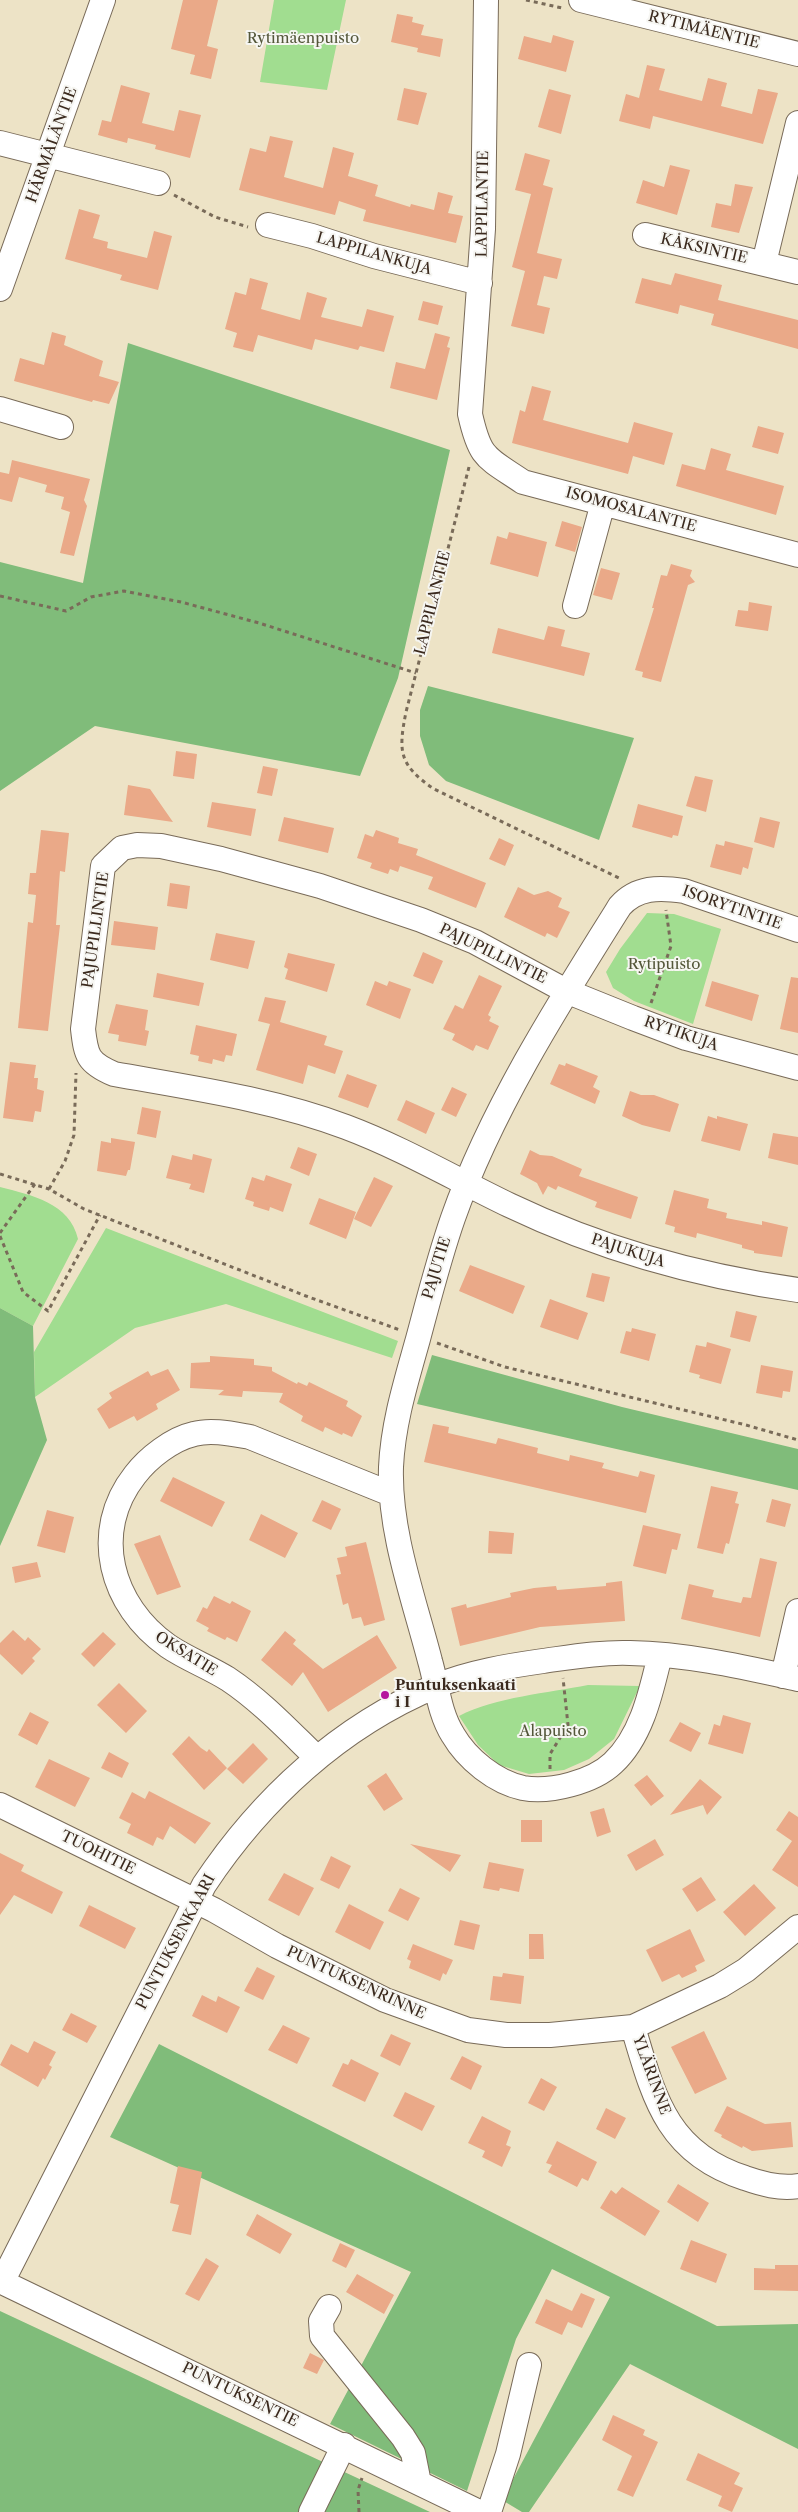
<!DOCTYPE html>
<meta charset="utf-8">
<style>
body{margin:0}
canvas{display:block;background:#ede3c6}
</style>
<canvas width="798" height="2512"></canvas>
<script>
const c = document.querySelector('canvas').getContext('2d');
c.lineJoin = 'round';
function paint(path, color) {
  c.fillStyle = color;
  c.fill(path, 'evenodd');
}
function trace(path, color, width, dash) {
  c.strokeStyle = color;
  c.lineWidth = width;
  c.lineCap = dash ? 'butt' : 'round';
  c.setLineDash(dash || []);
  c.stroke(path);
}
function label(font, color, halo, rows, align = 'center') {
  c.font = font + ' "Libre Caslon Text",serif';
  c.lineWidth = 4;
  c.setLineDash([]);
  c.textBaseline = 'middle';
  c.strokeStyle = halo;
  c.fillStyle = color;
  for (const [text, x, y, turn = 0] of rows) {
    c.save();
    c.translate(x, y);
    c.rotate((+turn || 0) * Math.PI / 180);
    c.textAlign = isNaN(turn) ? turn : align;
    if (halo) c.strokeText(text, 0, 0);
    c.fillText(text, 0, 0);
    c.restore();
  }
}
const green = new Path2D(`
 M274,0H346L327,90L260,82Z
 M647,913L674,914L721,929L693,1024L634,1001L613,988L606,972L620,949Z
 M0,1187C31,1195 70,1203 78,1239L33,1326L0,1308Z
 M106,1228L398,1341L392,1358L226,1304L135,1328L35,1397L34,1352Z
 M588,1685L640,1686L614,1739L589,1759L564,1770L529,1774L499,1765L478,1745L459,1716C496,1697 548,1693 588,1685Z`);
const forest = new Path2D(`
 M128,343L450,450L398,678L360,776L95,726L0,791V562L83,583Z
 M428,686L634,738L599,840L446,781L429,765L420,736V710Z
 M0,1308L33,1326L35,1397L47,1440L0,1546Z
 M432,1355L622,1407L798,1449V1490L417,1404Z
 M159,2044L717,2326L798,2324V2449L630,2364L529,2512H522L502,2500L610,2297L552,2269L516,2339L467,2491L330,2424L411,2272L110,2137Z
 M0,2311L430,2512H0Z`);
const building = new Path2D(`
 M183,0H218L207,46L218,49L211,79L190,74L195,55L171,49Z
 M397,14L413,17L412,22L424,25L421,35L443,39L440,57L417,52L418,48L391,42Z
 M553,35L574,41L566,72L518,59L524,36L551,43Z
 M647,65L665,69L659,90L702,101L708,78L727,83L721,106L752,114L758,89L778,93L763,144L653,116L650,129L619,121L626,94L639,98Z
 M121,85L150,93L142,123L174,131L179,110L201,115L190,158L155,149L156,145L128,138L127,143L98,135L102,120L111,122Z
 M404,88L427,93L418,125L397,120Z
 M549,89L571,95L561,134L538,127Z
 M270,136L293,141L284,177L323,188L333,147L354,153L348,176L378,185L375,196L410,207L411,204L434,210L438,192L453,196L448,213L463,216L456,243L363,221L366,210L339,201L335,215L239,190L250,148L266,152Z
 M525,153L550,160L543,185L553,188L537,253L562,259L557,279L544,276L537,305L550,308L544,334L511,326L525,271L512,267L531,194L515,190Z
 M670,165L690,170L677,215L636,203L643,180L664,187Z
 M735,184L753,187L739,233L711,227L716,203L731,206Z
 M79,209L100,215L93,238L108,242L107,248L147,258L154,231L172,236L158,290L120,280L122,275L65,259Z
 M675,273L722,285L718,300L798,320V349L711,325L714,314L680,305L678,314L635,303L642,278L671,285Z
 M250,278L268,283L261,309L300,320L307,292L327,298L321,317L362,327L367,309L394,316L384,352L360,346L358,350L315,339L312,350L258,335L253,352L233,347L237,333L225,329L235,292L246,295Z
 M423,301L443,306L438,325L418,320Z
 M52,332L66,336L64,345L103,361L99,376L119,382L109,404L93,400L92,402L14,381L20,358L44,365Z
 M435,333L450,337L447,347L450,348L437,400L390,388L396,362L425,369Z
 M532,386L551,391L543,420L628,443L634,422L673,433L664,465L633,456L628,474L512,443L520,410L525,412Z
 M758,426L784,433L778,454L752,447Z
 M711,448L731,454L726,470L784,486L776,515L676,486L682,464L705,470Z
 M12,460L90,479L84,500L87,506L74,556L60,553L70,512L61,509L64,497L45,492L47,485L19,477L12,502L0,499V472L9,474Z
 M562,521L582,527L575,552L555,546Z
 M509,532L547,542L538,577L490,564L497,536L507,539Z
 M671,564L692,570L690,576L695,582L688,585L661,682L642,677L643,672L635,670L654,608H652L661,575L667,576Z
 M601,568L620,573L612,600L593,595Z
 M749,602L772,606L768,631L735,626L738,610L748,611Z
 M548,626L565,630L561,646L590,653L584,676L492,653L498,628L544,640Z
 M176,751L197,754L194,779L173,776Z
 M263,766L278,769L272,796L257,793Z
 M695,776L713,780L706,812L686,806Z
 M128,785L150,789L173,822L124,815Z
 M212,802L256,809L251,836L207,827Z
 M638,804L683,816L678,836L673,835L672,838L632,827Z
 M284,817L334,828L328,853L278,841Z
 M760,817L780,822L774,848L754,842Z
 M41,830L69,833L65,872L60,871L56,925H60L48,1031L18,1028L28,922L33,923L36,895L28,894L30,873H36Z
 M376,830L399,838L398,843L418,849L416,855L486,883L476,908L428,889L433,877L400,866L398,872L390,869L388,874L370,868L372,863L357,858L365,834L373,837Z
 M499,838L514,845L505,866L489,859Z
 M725,841L753,848L748,869L743,867L741,875L710,867L716,844L724,846Z
 M170,883L190,886L187,909L167,906Z
 M518,887L534,895L548,891L562,898L558,907L570,912L557,938L547,933L545,937L504,917Z
 M114,921L158,927L155,950L111,945Z
 M216,933L255,941L248,969L210,960Z
 M423,952L443,961L433,984L413,976Z
 M288,953L335,964L327,992L285,979L288,969L284,967Z
 M157,973L204,983L199,1006L153,997Z
 M479,975L502,986L488,1015L491,1017L489,1021L499,1026L488,1050L476,1045L473,1051L452,1040L455,1034L443,1029L455,1005L463,1009Z
 M791,977L798,978V1033L780,1029Z
 M375,981L387,986L389,981L411,989L400,1019L366,1005Z
 M712,981L759,995L752,1021L705,1006Z
 M265,997L286,1001L280,1022L327,1036L324,1045L343,1051L335,1074L308,1065L303,1084L256,1070L270,1024L258,1021Z
 M116,1004L148,1010L145,1030L149,1031L146,1046L118,1041L119,1035L108,1033Z
 M196,1025L237,1034L232,1056L226,1055L224,1062L213,1059L212,1064L198,1061L199,1056L190,1054Z
 M10,1062L36,1065L34,1078H38L37,1089L44,1091L41,1112L35,1111L33,1122L3,1118Z
 M566,1063L598,1076L593,1087L600,1091L595,1104L550,1084L559,1064L565,1066Z
 M347,1074L377,1085L368,1108L338,1097Z
 M452,1087L467,1094L456,1117L441,1110Z
 M630,1091L641,1095H654L679,1104L670,1132L642,1125L622,1116Z
 M406,1100L435,1113L426,1134L397,1120Z
 M142,1107L161,1111L156,1138L137,1134Z
 M708,1116L717,1119V1116L748,1124L740,1151L701,1141Z
 M773,1133L798,1137V1165L768,1158Z
 M111,1138L135,1142L130,1170H128L126,1176L97,1171L101,1141L111,1143Z
 M298,1147L317,1154L309,1176L290,1168Z
 M530,1150L540,1155L552,1156L582,1169L579,1176L638,1197L631,1219L595,1207L597,1202L558,1186L556,1190L548,1186L543,1195L537,1183L520,1174Z
 M193,1154L212,1159L204,1193L189,1189L191,1184L166,1178L172,1155L192,1160Z
 M266,1175L292,1184L283,1212L270,1207L269,1211L253,1206L254,1202L245,1199L252,1177L264,1181Z
 M374,1177L393,1186L371,1227L354,1219Z
 M674,1190L709,1199L707,1208L727,1213L726,1218L762,1225V1221L788,1227L782,1257L754,1253V1251L742,1248V1245L697,1233L696,1238L674,1232L675,1227L665,1224Z
 M319,1198L356,1212L346,1239L309,1224Z
 M470,1265L525,1286L513,1314L459,1291Z
 M592,1273L610,1277L604,1302L586,1297Z
 M550,1299L588,1313L578,1340L540,1327Z
 M736,1311L757,1316L750,1342L730,1337Z
 M632,1328L656,1334L649,1361L620,1353L626,1331L631,1332Z
 M707,1342L731,1349L721,1384L699,1378L700,1375L689,1372L696,1345L706,1347Z
 M210,1356L254,1359V1365L272,1367V1371L297,1384L298,1382L307,1386L309,1382L348,1401L346,1406L362,1416L352,1437L343,1433L342,1435L325,1427L323,1432L301,1421L303,1416L279,1402L283,1393L243,1391L242,1397L218,1395L224,1390L190,1388L191,1363L210,1362Z
 M761,1365L793,1371L790,1392L783,1391L782,1398L756,1393Z
 M168,1369L180,1390L156,1404L158,1409L137,1421L134,1416L109,1429L97,1409L112,1398L109,1393L148,1371L151,1376Z
 M433,1424L449,1427L448,1433L496,1444L498,1438L538,1448L537,1453L569,1461L570,1455L604,1463L602,1468L638,1477L640,1471L655,1475L646,1513L424,1462Z
 M173,1477L225,1502L212,1527L160,1501Z
 M711,1486L738,1492L735,1503L739,1504L729,1544L726,1543L723,1554L697,1548Z
 M772,1499L791,1504L785,1527L766,1522Z
 M322,1500L341,1509L331,1530L312,1521Z
 M47,1510L74,1517L65,1553L37,1546Z
 M261,1514L298,1533L285,1558L249,1540Z
 M643,1525L681,1534L677,1550L672,1549L666,1574L633,1566Z
 M489,1531L514,1533L512,1554L488,1553Z
 M160,1535L181,1587L157,1595L134,1544Z
 M366,1542L385,1620L364,1626L361,1617L352,1619L348,1603L343,1605L336,1575L341,1574L337,1558L347,1556L345,1547Z
 M760,1558L777,1562L760,1637L681,1619L689,1584L714,1590L712,1597L741,1603L743,1597L751,1598Z
 M37,1562L41,1577L15,1583L12,1567Z
 M622,1581L625,1621L540,1627L460,1646L451,1608L466,1604L467,1608L511,1597L510,1593L534,1588L556,1586L557,1590L606,1586V1583Z
 M214,1596L230,1604L232,1601L251,1611L237,1642L227,1637L225,1640L207,1631L209,1628L196,1621L203,1607L207,1609Z
 M13,1630L25,1641L28,1637L41,1649L32,1658L35,1661L22,1675L0,1654V1643Z
 M285,1631L296,1640L293,1644L323,1669L377,1635L397,1668L328,1712L303,1672L292,1686L261,1660Z
 M103,1632L116,1644L94,1667L81,1654Z
 M119,1683L147,1711L126,1733L97,1705Z
 M30,1712L49,1722L37,1745L18,1735Z
 M723,1715L751,1723L743,1754L708,1744L714,1724L720,1726Z
 M680,1722L701,1733L691,1752L669,1741Z
 M189,1736L201,1748L207,1752L209,1749L227,1768L204,1790L172,1754Z
 M253,1743L268,1759L243,1784L227,1769Z
 M109,1752L129,1763L122,1778L101,1768Z
 M49,1759L90,1778L75,1807L35,1787Z
 M386,1773L403,1799L384,1811L367,1786Z
 M647,1775L664,1796L651,1806L634,1785Z
 M700,1779L722,1797L707,1815L703,1805L670,1815Z
 M149,1791L211,1823L195,1844L170,1826L163,1840L157,1837L153,1846L127,1833L131,1824L119,1818L132,1792L145,1799Z
 M604,1808L611,1832L597,1837L590,1812Z
 M789,1811L798,1817V1887L772,1870L792,1841L776,1830Z
 M521,1820H542V1842H521Z
 M655,1839L664,1855L636,1871L627,1855Z
 M410,1844L461,1855L450,1872Z
 M0,1853L24,1865L21,1871L63,1892L52,1914L14,1895L0,1915Z
 M331,1856L351,1866L339,1889L320,1880Z
 M489,1862L524,1869L519,1892L500,1888L499,1891L483,1888Z
 M284,1873L314,1888L299,1916L268,1900Z
 M701,1877L716,1900L697,1912L682,1889Z
 M754,1884L776,1908L745,1936L723,1912Z
 M400,1888L420,1898L408,1921L388,1911Z
 M349,1904L384,1922L370,1950L335,1932Z
 M89,1905L136,1928L125,1949L79,1926Z
 M460,1920L480,1925L474,1950L454,1945Z
 M690,1929L705,1961L695,1966L697,1971L682,1978L679,1974L662,1982L646,1950Z
 M529,1934H543L544,1959H529Z
 M413,1944L453,1960L446,1975L443,1973L440,1981L409,1968L411,1961L407,1959Z
 M257,1967L275,1976L263,2000L244,1991Z
 M503,1973L524,1976L521,2004L490,2000L493,1976L502,1977Z
 M202,1995L216,2002L218,1996L240,2007L227,2033L192,2016Z
 M71,2013L97,2026L87,2043L62,2030Z
 M283,2025L310,2038L297,2064L268,2050Z
 M704,2031L727,2079L695,2094L671,2047Z
 M391,2034L411,2043L400,2066L380,2056Z
 M34,2041L56,2052L49,2065L52,2067L45,2080L43,2078L38,2087L0,2065L11,2044L28,2053Z
 M462,2056L482,2066L471,2090L450,2079Z
 M351,2059L379,2073L365,2102L332,2086L343,2063L348,2065Z
 M541,2078L557,2087L544,2111L528,2103Z
 M405,2092L435,2106L422,2131L393,2116Z
 M727,2106L765,2124L791,2122L793,2147L752,2151L743,2146L742,2148L721,2137L722,2135L714,2131Z
 M606,2108L626,2118L615,2139L596,2129Z
 M482,2116L511,2131L506,2145L511,2147L502,2167L482,2157L485,2151L468,2143Z
 M557,2141L597,2162L588,2181L582,2178L577,2187L548,2172L552,2165L546,2163Z
 M178,2166L202,2172L191,2235L172,2231L179,2205L170,2203Z
 M678,2184L709,2203L698,2222L667,2202Z
 M622,2187L660,2211L645,2236L600,2208L611,2190L616,2194Z
 M257,2214L292,2234L280,2254L246,2235Z
 M691,2240L727,2254L716,2283L680,2269Z
 M340,2243L355,2250L346,2268L332,2261Z
 M206,2258L219,2266L199,2301L185,2294Z
 M775,2265H798V2291L754,2290V2268L775,2269Z
 M357,2274L394,2295L384,2314L346,2292Z
 M581,2293L595,2299L582,2328L568,2322L562,2335L535,2323L546,2299L572,2311Z
 M310,2353L324,2360L317,2374L303,2368Z
 M613,2415L645,2430L643,2435L658,2442L633,2497L617,2490L632,2456L602,2440Z
 M698,2453L740,2473L734,2484L743,2488L732,2512L718,2506L722,2496L686,2480Z`);
const path = new Path2D(`
 M526,0L562,8
 M174,195L215,217L248,227
 M469,467L406,712C398,752 399,765 434,789L621,879
 M0,596L66,611L91,597L124,591L181,602L259,623L416,673
 M651,1003L671,946L666,910
 M0,1174L49,1189L84,1209L306,1296L400,1330
 M49,1189L65,1161L74,1135L76,1073
 M0,1233L35,1184
 M0,1236L23,1292L48,1311L100,1215
 M437,1343L505,1367L746,1425L798,1440
 M550,1769V1754L568,1725L563,1678
 M359,2512L358,2490L362,2478`);
const minor = new Path2D(`
 M486,0L483,229L470,414C480,459 486,457 523,482L798,555
 M581,0L798,54
 M0,143L158,183
 M268,225L312,236L374,256L480,283
 M645,235L798,272
 M764,263L798,123
 M0,289L103,0
 M0,409L61,427
 M575,606L603,503
 M798,1068L686,1038L633,1018L566,991L475,942L421,920L320,886L221,859L161,846L137,845L122,848L103,866L83,1029C86,1056 88,1063 114,1074C192,1088 271,1099 346,1127C402,1148 455,1179 509,1205C601,1249 698,1276 798,1290
 M660,1655C651,1692 642,1736 613,1763C593,1782 550,1793 523,1788C495,1782 467,1759 453,1735C439,1713 437,1685 430,1661C414,1599 389,1532 391,1467C393,1423 406,1382 418,1339C429,1298 439,1258 453,1218C491,1110 559,1003 620,906C637,887 659,887 684,891L798,930
 M783,1676L798,1611
 M316,1757C288,1730 261,1701 228,1679C209,1667 187,1659 168,1646C111,1606 90,1532 135,1475C148,1458 172,1439 194,1434C211,1429 233,1434 250,1437L391,1494
 M0,1805L214,1910L277,1946L385,2000L468,2030L506,2035H550L633,2027L720,1986L746,1970L798,1927
 M633,2027C654,2098 667,2153 745,2178C762,2184 780,2189 798,2186
 M0,2281L479,2512
 M2,2282L204,1885C261,1799 340,1726 436,1686C470,1672 508,1666 543,1661C572,1657 601,1652 630,1653C687,1654 743,1667 798,1679
 M329,2307L321,2321L322,2336L403,2437L413,2453L419,2483
 M311,2512L344,2445
 M489,2512L508,2454L529,2365`);
const markers = [
 [385,1695,5,"#b5179e"]
];
const streetNames = [
 ["RYTIMÄENTIE",704,30,14],
 ["HÄRMÄLÄNTIE",52,145,-70],
 ["LAPPILANTIE",483,204,-89],
 ["KÅKSINTIE",704,249,13],
 ["LAPPILANKUJA",374,254,16],
 ["ISOMOSALANTIE",631,510,15],
 ["LAPPILANTIE",433,603,-76],
 ["ISORYTINTIE",732,908,19],
 ["PAJUPILLINTIE",96,930,-82],
 ["PAJUPILLINTIE",493,954,26],
 ["RYTIKUJA",681,1034,19],
 ["PAJUKUJA",628,1251,18],
 ["PAJUTIE",437,1268,-73],
 ["OKSATIE",186,1654,32],
 ["TUOHITIE",98,1853,26],
 ["PUNTUKSENKAARI",176,1942,-62],
 ["PUNTUKSENRINNE",356,1983,25],
 ["YLÄRINNE",651,2075,70],
 ["PUNTUKSENTIE",240,2395,26]
];
const parkNames = [
 ["Rytimäenpuisto",303,39],
 ["Rytipuisto",664,965],
 ["Alapuisto",553,1732]
];
const poiNames = [
 ["Puntuksenkaati",395,1686],
 ["i I",395,1703]
];
paint(green, '#a1dd90');
paint(forest, '#80bc7a');
paint(building, '#eaa988');
trace(minor, '#796b59', 26);
trace(path, '#796b59', 3, [4, 4]);
trace(minor, '#fff', 24);
for (const [x, y, r, color] of markers) {
  const dot = new Path2D();
  dot.arc(x, y, r, 0, 2 * Math.PI);
  c.fillStyle = color;
  c.fill(dot);
  trace(dot, '#f6f6f2', 2);
}
label('15px', '#3b2a1e', '#f6f6f2', streetNames);
label('15px', '#54573a', '#f6f6f2', parkNames);
label('bold 15px', '#3b2a1e', '#f6f6f2', poiNames, 'left');
</script>
